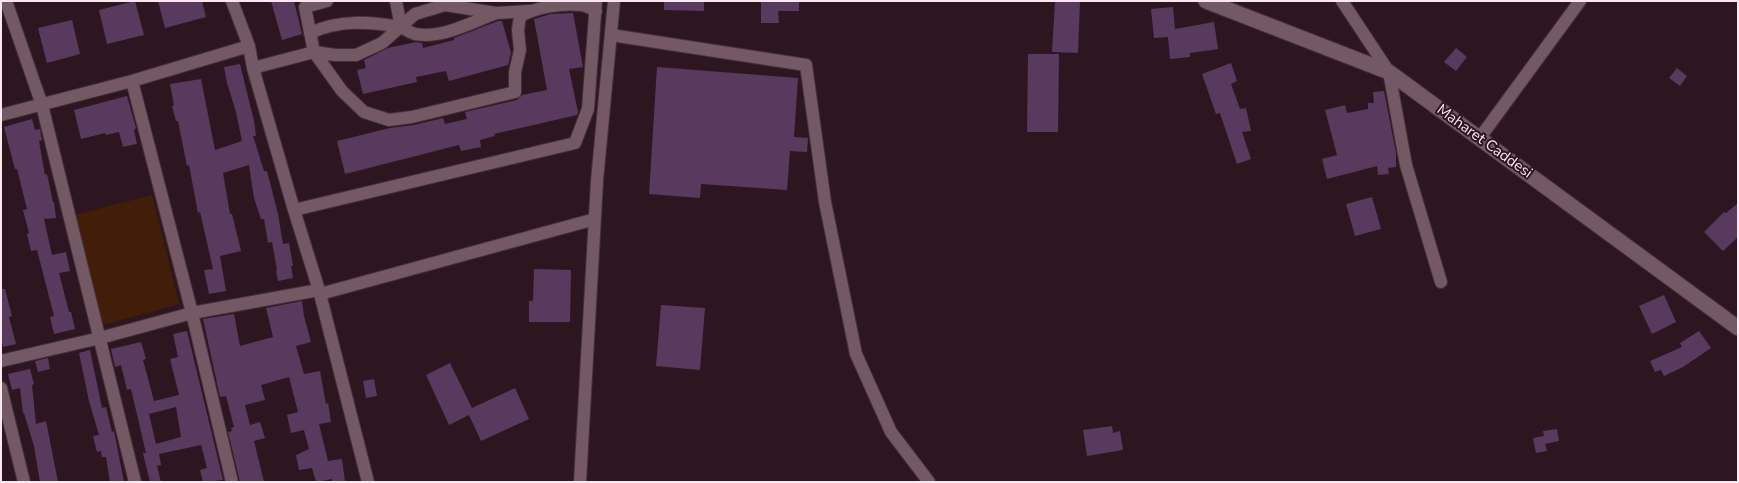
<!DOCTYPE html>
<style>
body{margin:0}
#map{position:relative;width:1739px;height:483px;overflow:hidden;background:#2e1621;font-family:"Nunito Sans",sans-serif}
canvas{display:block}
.frame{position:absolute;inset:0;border:2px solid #fae8f0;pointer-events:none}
</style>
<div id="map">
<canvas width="1739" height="483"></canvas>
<div class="frame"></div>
</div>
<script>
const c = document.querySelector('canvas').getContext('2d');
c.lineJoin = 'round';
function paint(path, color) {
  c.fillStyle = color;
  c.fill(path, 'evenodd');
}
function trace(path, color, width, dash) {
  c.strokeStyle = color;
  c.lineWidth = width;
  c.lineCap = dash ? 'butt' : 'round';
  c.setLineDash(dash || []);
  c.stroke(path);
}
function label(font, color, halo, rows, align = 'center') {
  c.font = font + ' "Nunito Sans",sans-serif';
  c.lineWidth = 4;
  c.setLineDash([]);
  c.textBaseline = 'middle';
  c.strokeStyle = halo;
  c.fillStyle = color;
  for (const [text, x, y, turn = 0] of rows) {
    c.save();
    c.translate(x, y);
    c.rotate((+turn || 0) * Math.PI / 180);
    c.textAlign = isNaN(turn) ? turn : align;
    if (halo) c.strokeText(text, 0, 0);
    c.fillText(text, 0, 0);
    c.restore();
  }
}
const green = new Path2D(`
 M152,195L179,304L103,325L75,215Z`);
const building = new Path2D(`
 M135,1L144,35L107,44L99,10Z
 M158,1H202L206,17L165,28Z
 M271,1H294L302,34L282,40Z
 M664,1H704V11L664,10Z
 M761,1H799V11H778L779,23H761Z
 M1055,1H1080L1078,53L1052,52Z
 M1173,7L1175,29L1214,22L1218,49L1190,53V57L1170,59L1168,37L1154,38L1151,9Z
 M573,13L583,67L569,69L578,112L577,115L494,134L495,136L480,140L481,147L461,151L459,145L345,174L337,141L390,128L414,125L443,118L445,124L467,119L465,112L517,100L522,95L547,90L534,19L551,14Z
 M72,20L80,54L47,63L38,28Z
 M498,21H502L511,53L508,65L449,81L446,71L416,77L417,82L363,94L357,70L366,68L364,60L388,48L416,42L422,43L423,48L454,40V38Z
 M1456,48L1467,57L1456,71L1444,62Z
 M1028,54H1059L1058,132H1027Z
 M1231,63L1237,81L1231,84L1240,109L1246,108L1251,131L1242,132L1251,159L1237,164L1220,113L1216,114L1202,74Z
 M240,64L254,121L256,136H253L264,171H267L278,214L283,244L289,243L293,266H291L293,278L278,281L276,271L277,270L272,242L268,243L264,219H261L254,198L249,165L223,173L230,214H232L241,251L220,256L226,291L209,294L204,270L213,269L200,212L198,213L189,165L187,166L178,121H176L172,106L174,105L170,84L201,79L215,150L242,141L236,112L227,83L224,67Z
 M657,67L798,78L794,137L808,138L807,152L790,151L787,190L701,184L700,198L649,194Z
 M1677,68L1687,76L1680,86L1669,78Z
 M1384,91L1396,153V167L1388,168L1389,174L1378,175L1377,166L1327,179L1322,159L1337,155L1325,110L1345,105L1347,113L1368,109V103H1374L1373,92Z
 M127,96L136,128L134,130L137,144L123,147L119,132L106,135L105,133L81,139L74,110Z
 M32,119L35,130L40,129L42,140L39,141L45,175L47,174L53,202H54L56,218L44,219L52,255L66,252L70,271L59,273L69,312H71L75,329L54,334L50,317L54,316L37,250L31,251L27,234L29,233L23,210L27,209L17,169H15L4,127Z
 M1372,197L1381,229L1355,236L1346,204Z
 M1738,203V237L1723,251L1704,232L1724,212L1726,213Z
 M534,269L571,270L570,322H529V301H533Z
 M1,289H5L12,316L9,317L16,344L3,347L1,338Z
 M1664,295L1676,322L1652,334L1639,306Z
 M302,301L304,316L311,342L296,346L304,374L320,371L326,404L328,403L331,422L319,424L328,461L342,459L345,482H332V479L316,482L312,468L299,470L296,455L309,449L304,430L291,433L287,415L298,412L289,377L261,385L265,400L245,405L250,425L260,422L265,438L254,441L264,482H240L228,432L232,431L231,428L234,427L226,396L220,397L203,319L234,314L240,346L273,337L266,308Z
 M661,305L705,308L700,370L656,366Z
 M187,331L223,480L203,482L200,470L207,468L201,445L159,454L161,465L157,466L161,482H150L143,453H146L131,389L127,390L121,365L115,367L111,349L141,342L146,359L143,360L154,401L179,395L170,359L178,357L173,334ZM176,407L181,437L156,444L149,414Z
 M1699,331L1711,348L1683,367L1664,376L1661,370L1655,372L1650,361L1682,347L1680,343Z
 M90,350L102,408L106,407L112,432L114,431L124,482H110L106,457H102L101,451L97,452L93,436L99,435L89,401L79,353Z
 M48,358L50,369L38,372L35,361Z
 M450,363L472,408L515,388L529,419L481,441L469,415L449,425L426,375Z
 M30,369L34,384L32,385L36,424L46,421L58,482H40L34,446L24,413H23L20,388L12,390L8,374Z
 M374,379L377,396L366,398L363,381Z
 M1112,426L1113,433L1120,431L1123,450L1087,456L1083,430Z
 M1557,429L1559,441L1545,444L1547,451L1536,453L1533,438L1544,436L1543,431Z`);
const minor = new Path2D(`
 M6,1L42,105L135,482
 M232,1L249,46L253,68L294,210L319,290L368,482
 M327,1L305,7L314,52L335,55H356L382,43L415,14L445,5L496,13L529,11
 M1342,1L1389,72L1406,165L1441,282
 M401,27C405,29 411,33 415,34C441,39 470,23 494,14
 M310,33C340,19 370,22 401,27L396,1
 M611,35L806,65L825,202L856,354L891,432L929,482
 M253,68L314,52L342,91L364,112L389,120L412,117L515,92V72L520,50L518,30L520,16C538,7 561,3 581,5C586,5 591,9 596,11
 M132,81L192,313L232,482
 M1,115L132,81L249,46
 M1479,139L1580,1
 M294,210L575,143L588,109L596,1
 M320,294L595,219
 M1,361L100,338L192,313L319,290
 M1,388L24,482
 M580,482L597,181L614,1`);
const tertiary = new Path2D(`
 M1206,1L1389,72L1738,328`);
const streetNames = [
 ["Maharet Caddesi",1484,142,36]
];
paint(green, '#421e09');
paint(building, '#593a5e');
trace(minor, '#433139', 14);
trace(tertiary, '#433139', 17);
trace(minor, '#745864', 12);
trace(tertiary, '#745864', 15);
label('15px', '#fae8f0', '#2e1621', streetNames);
</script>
